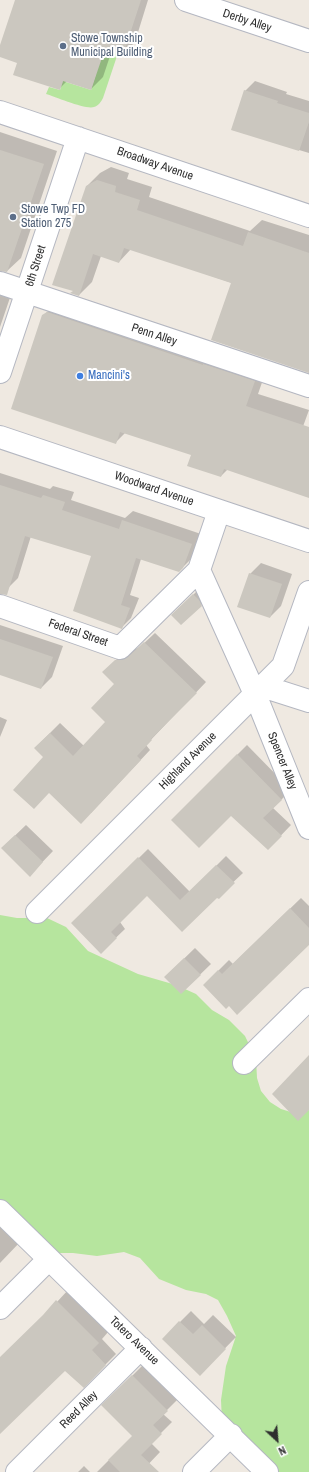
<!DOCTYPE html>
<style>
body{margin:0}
#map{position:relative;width:309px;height:1472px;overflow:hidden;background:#efe9e1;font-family:"Archivo Narrow",sans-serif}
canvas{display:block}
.north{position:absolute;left:257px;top:1420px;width:40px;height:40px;-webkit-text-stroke:3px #fff;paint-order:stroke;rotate:154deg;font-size:11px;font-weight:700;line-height:16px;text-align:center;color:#2e2e2e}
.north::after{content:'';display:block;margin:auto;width:14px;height:18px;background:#2e2e2e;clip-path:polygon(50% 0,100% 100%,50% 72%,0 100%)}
</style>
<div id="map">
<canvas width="309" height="1472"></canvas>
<div class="north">N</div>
</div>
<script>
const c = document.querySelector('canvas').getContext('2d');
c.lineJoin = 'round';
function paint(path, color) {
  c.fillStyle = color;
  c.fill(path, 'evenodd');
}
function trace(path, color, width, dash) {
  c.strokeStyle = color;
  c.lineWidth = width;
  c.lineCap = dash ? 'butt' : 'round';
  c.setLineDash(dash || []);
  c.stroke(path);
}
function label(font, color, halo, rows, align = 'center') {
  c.font = font + ' "Archivo Narrow",sans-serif';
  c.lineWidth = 4;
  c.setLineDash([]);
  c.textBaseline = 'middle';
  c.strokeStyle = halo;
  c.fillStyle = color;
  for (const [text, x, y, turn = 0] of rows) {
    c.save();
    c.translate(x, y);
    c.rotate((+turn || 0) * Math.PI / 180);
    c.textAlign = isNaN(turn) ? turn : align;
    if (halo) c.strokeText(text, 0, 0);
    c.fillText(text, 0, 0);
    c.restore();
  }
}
const green = new Path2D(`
 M97,47L118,53L103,98C101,102 98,106 94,107C86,110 56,97 46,94L49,87L60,90L64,78L67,79L66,82L91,90L96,74Z
 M0,915L17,918H47L66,927L88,951L138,974L176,985L196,994L212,1010L229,1020L245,1036L256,1059L257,1078L261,1091L270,1102L281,1109L294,1113L309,1110V1472H271L222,1422L221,1400L226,1366L236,1336L227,1316L218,1300L206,1294L186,1290L159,1279L140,1258L124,1252L97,1256L73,1253H48L0,1206Z`);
const shadow = new Path2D(`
 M16,0H148L135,42L123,54L112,50L103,77L91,89L67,81L59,89L19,62L0,56V48Z
 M255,81L287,92L286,94L309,101V153L233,130L245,91Z
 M0,132L57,151L21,258L7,271L1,270L4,277L15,283L0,327Z
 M111,167L129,173L127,179L152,187L149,197L250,231L262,220L309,235V373L232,283L131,249L119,262L101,256L92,282L79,295L74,291L86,187L100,173Z
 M56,303L267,368L258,394L309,410L301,432L309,434V497L228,469L221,476L192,454L125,433L115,443L43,316Z
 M0,473L50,489L53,486L74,492L71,500L125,518L133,511L201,534L193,557L179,571L141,559L130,595L139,598L131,618L122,627L92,555L31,536L18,578L8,588L0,585Z
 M261,563L292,574L281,606L270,617L250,574Z
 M199,589L207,599L201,605L173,615Z
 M0,625L63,646L52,677L41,688L0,674Z
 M155,633L206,682L146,745L150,750L91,813L44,757L35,748L60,723L84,746L107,722L116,684L104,672L126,650H133L140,647Z
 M0,717L7,720L0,737Z
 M247,745L291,790L273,808L291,825L268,849L231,814L172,820Z
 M26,825L53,851L30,875L2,848Z
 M148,849L190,892L226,856L243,873L182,930L147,895L120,922L125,929L101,952L73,923Z
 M301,898L309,906V944L229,1004L204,985L229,960L233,964Z
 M195,948L211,964L181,993L165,977Z
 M0,1221L21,1241L0,1263Z
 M68,1290L109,1331L102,1339L116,1354L84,1386L65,1370L0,1433V1359L45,1315Z
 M191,1311L204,1324L213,1315L236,1337L200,1374L163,1339Z
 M143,1365L178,1399L163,1414L172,1422L151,1443L160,1452L141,1472H97L133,1436L103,1405Z
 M84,1466L90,1472H78Z`);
const building = new Path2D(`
 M15,0H141L123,55L105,49L91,90L63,81L60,90L13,75L17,63L0,57V45Z
 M244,90L278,101L277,103L309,113V122L299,151L231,130Z
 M0,150L44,164L7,272L0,271Z
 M97,180L116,186L115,192L140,200L137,210L243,246L248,232L309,253V373L211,340L231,283L124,248L119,263L93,254L79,296L70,293L73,291L52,285L86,186Z
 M47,312L203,365V364L255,381L246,406L309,427V498L224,469L221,477L187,466L191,455L120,432L116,444L11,409L42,315Z
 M0,485L41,498L43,495L65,502L62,510L119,529L122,520L192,544L183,568L179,572L136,558L121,605L130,608L122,629L73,611L91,556L25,536L7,595L0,594Z
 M249,573L282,584L270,618L237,607Z
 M193,594L199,600L202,606L181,625L171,615Z
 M0,639L53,657L41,689L0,675Z
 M144,642L197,693L151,739L152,740L137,756L141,760L81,824L49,793L34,809L13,790L43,757L34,748L50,733L73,756L105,722L91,708L114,684L102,672L115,660H122L128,657Z
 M237,754L282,800L263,818L282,836L268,850L231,816L199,848L171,820Z
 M15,835L43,862L30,877L1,848Z
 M138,857L180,900L216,865L235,883L219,899L217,898L182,932L147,896L111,932L117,938L101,954L71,923Z
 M290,908L309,928V945L237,1015L229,1006L226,1009L203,985L218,970L222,974Z
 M184,958L201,975L181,994L164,977Z
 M309,1055V1110L298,1121L272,1094Z
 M56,1300L99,1343L92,1350L106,1365L84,1388L65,1371L0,1434V1357L43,1315Z
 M179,1321L193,1334L202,1325L226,1349L200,1376L162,1339Z
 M132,1375L168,1411L153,1425L162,1434L141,1455L159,1472H120L108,1460L132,1436L101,1405Z`);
const minor = new Path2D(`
 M186,0L309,41
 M0,112L309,216
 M0,283L309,386
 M0,372L78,138
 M0,437L309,541
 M219,511L199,570L255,694L309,828
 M0,606L120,648L199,570
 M262,686L309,701
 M37,912L283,666L309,592
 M244,1063L309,999
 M0,1211L267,1472
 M0,1308L49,1259
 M17,1472L141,1348
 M194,1472L231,1435`);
const markers = [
 [63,46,4,"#5c6f8a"],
 [13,217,4,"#5c6f8a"],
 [80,376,4,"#3f7fe0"]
];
const streetNames = [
 ["Derby Alley",247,21,18],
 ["Broadway Avenue",155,164,19],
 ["6th Street",36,266,-72],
 ["Penn Alley",154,335,18],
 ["Woodward Avenue",154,489,19],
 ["Federal Street",78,633,19],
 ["Highland Avenue",188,761,-45],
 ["Spencer Alley",282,761,68],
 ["Totero Avenue",134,1341,44],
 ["Reed Alley",79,1410,-45]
];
const serviceNames = [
 ["Stowe Township",71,39],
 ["Municipal Building",71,53],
 ["Stowe Twp FD",21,210],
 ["Station 275",21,224]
];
const shopNames = [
 ["Mancini's",88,376]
];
paint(green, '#b6e59e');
paint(shadow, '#0003');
paint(building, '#cbc7bf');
trace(minor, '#b4b7c1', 24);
trace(minor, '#fff', 22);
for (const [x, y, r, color] of markers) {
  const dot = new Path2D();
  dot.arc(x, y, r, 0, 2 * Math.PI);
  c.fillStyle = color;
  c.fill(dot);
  trace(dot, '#fff', 1.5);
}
label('12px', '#2e2e2e', '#fff', streetNames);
label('12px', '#4e5e75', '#fff', serviceNames, 'left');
label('12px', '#366cbe', '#fff', shopNames, 'left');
</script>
